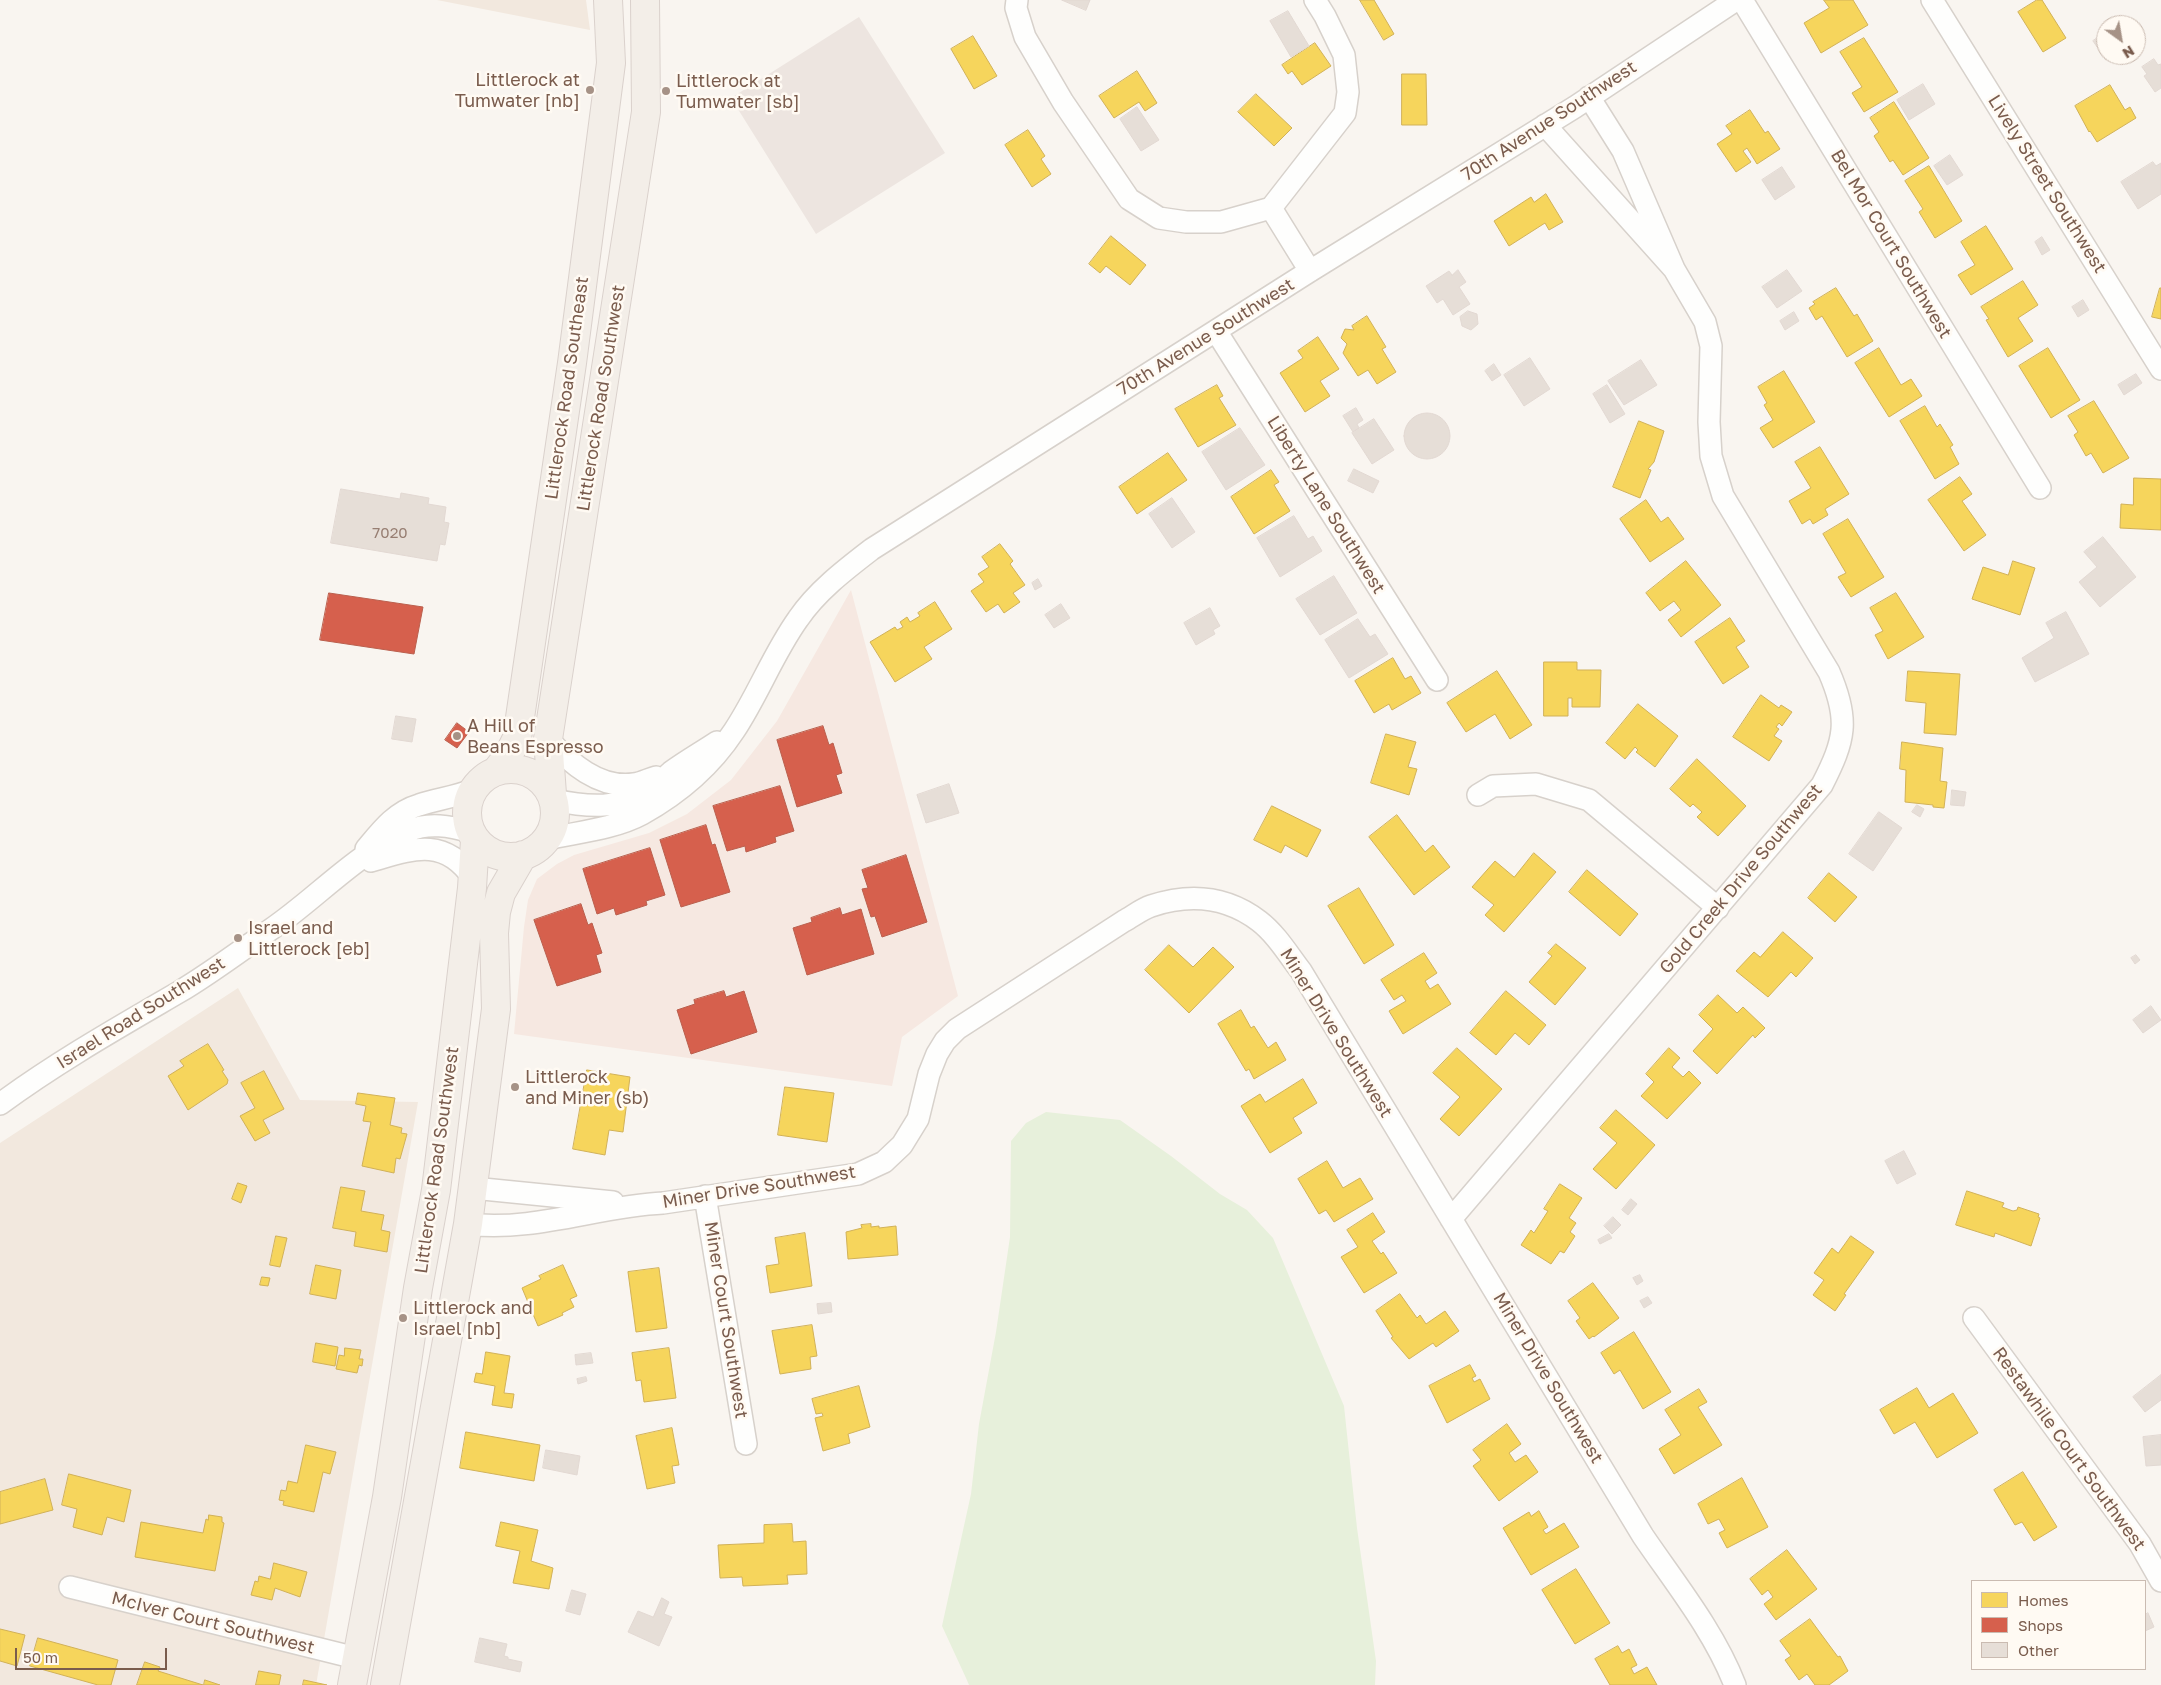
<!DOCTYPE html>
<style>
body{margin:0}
#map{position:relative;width:2161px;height:1685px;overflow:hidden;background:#f9f5f0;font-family:"Golos Text",sans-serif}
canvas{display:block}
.legend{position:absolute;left:1971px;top:1580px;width:175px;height:90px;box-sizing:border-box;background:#fffaf3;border:1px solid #cabbb1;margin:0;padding:6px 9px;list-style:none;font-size:15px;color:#7a5c4d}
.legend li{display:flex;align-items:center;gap:10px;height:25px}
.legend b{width:25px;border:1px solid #cabbb1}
.north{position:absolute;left:2096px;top:15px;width:50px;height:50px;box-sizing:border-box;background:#fffaf3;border:1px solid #cabbb1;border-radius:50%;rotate:148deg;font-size:14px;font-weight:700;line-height:20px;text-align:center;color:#7a5c4d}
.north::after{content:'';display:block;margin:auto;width:18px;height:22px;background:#a69286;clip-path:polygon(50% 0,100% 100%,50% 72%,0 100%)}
.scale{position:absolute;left:15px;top:1648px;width:152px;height:22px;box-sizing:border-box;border:2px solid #7a5c4d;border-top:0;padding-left:6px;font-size:15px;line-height:18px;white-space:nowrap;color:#7a5c4d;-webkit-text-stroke:4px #fffaf3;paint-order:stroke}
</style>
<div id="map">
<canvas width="2161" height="1685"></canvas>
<ul class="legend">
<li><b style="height:14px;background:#f6d55c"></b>Homes</li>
<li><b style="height:14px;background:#d6604d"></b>Shops</li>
<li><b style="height:14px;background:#e6ded7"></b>Other</li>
</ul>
<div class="north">N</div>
<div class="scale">50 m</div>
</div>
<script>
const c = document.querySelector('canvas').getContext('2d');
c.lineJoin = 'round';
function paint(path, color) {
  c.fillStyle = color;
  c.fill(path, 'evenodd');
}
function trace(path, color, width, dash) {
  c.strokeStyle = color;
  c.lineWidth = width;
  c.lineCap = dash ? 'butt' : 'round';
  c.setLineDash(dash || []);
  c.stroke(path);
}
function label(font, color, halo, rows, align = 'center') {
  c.font = font + ' "Golos Text",sans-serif';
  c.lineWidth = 5;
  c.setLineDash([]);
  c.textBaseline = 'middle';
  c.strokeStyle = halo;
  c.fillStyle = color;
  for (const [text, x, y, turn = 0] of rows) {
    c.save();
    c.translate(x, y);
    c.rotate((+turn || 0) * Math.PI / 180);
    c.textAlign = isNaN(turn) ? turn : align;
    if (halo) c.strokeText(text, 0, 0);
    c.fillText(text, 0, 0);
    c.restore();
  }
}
const residential = new Path2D(`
 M437,0H586L590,30Z
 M238,988L300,1100L418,1102L316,1685H0V1143Z`);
const commercial = new Path2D(`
 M851,590L958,996L902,1037L892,1086L514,1034L524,927L528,900L537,879L557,864L574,855L649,833L687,814L731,780L777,721Z`);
const industrial = new Path2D(`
 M859,17L945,153L816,234L731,98Z`);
const green = new Path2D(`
 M1046,1112L1120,1120L1171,1156L1220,1194L1247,1210L1273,1238L1344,1406L1357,1528L1376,1661L1375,1685H969L966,1678L942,1626L971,1494L979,1424L996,1332L1010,1237L1011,1141L1026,1123Z`);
const homes = new Path2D(`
 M1360,0H1374L1394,34L1384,40Z
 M1824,0H1853L1868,25L1821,53L1804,23L1829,8Z
 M2037,0H2042L2066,38L2043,52L2018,12Z
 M973,36L997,76L974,89L951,49Z
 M1864,38L1898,92L1864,112L1852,93L1862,87L1840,52Z
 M1315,43L1331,66L1302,85L1292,71L1288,74L1282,65Z
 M1137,71L1157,103L1145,111L1139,102L1114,118L1099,96Z
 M1402,74H1426L1427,125H1402Z
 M2110,85L2125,110L2130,107L2136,118L2097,142L2090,131L2089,132L2075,106Z
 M1256,94L1292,128L1274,146L1238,112Z
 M1894,102L1929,158L1903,175L1893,160L1890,162L1874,136L1879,132L1870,118Z
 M1750,110L1765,133L1768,131L1780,149L1757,164L1747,148L1743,151L1751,162L1736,172L1717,144L1732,134L1726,126Z
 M1028,130L1045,156L1041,159L1051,174L1032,187L1005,145Z
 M1929,166L1962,221L1935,238L1919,212L1923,209L1905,181Z
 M1546,194L1563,222L1549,230L1545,223L1509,246L1494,221L1531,197L1534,202Z
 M1986,226L2013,269L1971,295L1958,275L1975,265L1961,242Z
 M1111,236L1146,265L1130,285L1106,266L1100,273L1089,264Z
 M2023,281L2038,305L2018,318L2033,341L2008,357L1986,320L1989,319L1981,307Z
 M1836,288L1854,316L1857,314L1873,341L1847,357L1822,316L1816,320L1809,308L1815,304L1813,302Z
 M2160,288H2161V319L2152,317Z
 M1367,316L1386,347L1382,349L1396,372L1377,384L1368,370L1358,376L1343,353L1347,344L1341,338L1345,329L1354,330L1352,326Z
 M1318,337L1339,369L1320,381L1330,396L1305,412L1280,373L1303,358L1298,351Z
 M1879,348L1901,385L1911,379L1922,396L1889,417L1855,363Z
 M2048,348L2080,400L2051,418L2019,366Z
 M1784,371L1815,422L1773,448L1760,428L1773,420L1764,405L1767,403L1758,387Z
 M1217,385L1223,396L1219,398L1236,425L1198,447L1175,409Z
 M2094,401L2129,458L2103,473L2091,453L2086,456L2074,435L2078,432L2068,416Z
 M1925,406L1937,427L1940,424L1953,445L1950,447L1959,464L1935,479L1900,421Z
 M1639,421L1664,431L1654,462L1648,469L1651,470L1640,498L1613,487Z
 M1820,447L1849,494L1825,509L1828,515L1813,524L1810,519L1802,524L1789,501L1811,488L1795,462Z
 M1168,453L1187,480L1137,514L1119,487Z
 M1271,470L1279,482L1274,485L1290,511L1254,534L1231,497Z
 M1960,477L1972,494L1962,501L1986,535L1964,551L1928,500Z
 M2134,478L2161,479V530L2120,528L2121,504L2133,505Z
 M1646,500L1661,522L1668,517L1684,539L1650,562L1620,519Z
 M1848,519L1884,577L1851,597L1838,577L1846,573L1823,534Z
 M1000,544L1013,561L1010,564L1025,585L1013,593L1020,602L1004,613L998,604L986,612L971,591L984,582L978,574L989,567L982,557Z
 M1686,561L1721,605L1681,637L1668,620L1681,610L1674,601L1660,611L1646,593Z
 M2013,561L2035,568L2020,615L1972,599L1983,567L2008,575Z
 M1896,593L1924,637L1888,659L1875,635L1883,631L1870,608Z
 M935,602L952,629L924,647L932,659L895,682L870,642L895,627L897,630L903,627L900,622L907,617L910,622L920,616L918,613Z
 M1730,618L1745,641L1736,647L1749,667L1723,684L1695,642Z
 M1393,658L1405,679L1411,676L1421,693L1392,710L1389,704L1374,713L1355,681Z
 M1544,662H1577V670H1601L1600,707H1572V698H1568V716H1544Z
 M1497,671L1532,725L1510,739L1495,714L1466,732L1447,703Z
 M1908,671L1960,674L1956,735L1924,733L1926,703L1906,701Z
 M1761,695L1779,708L1781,705L1792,712L1782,726L1779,723L1776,727L1779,729L1774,736L1782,741L1769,761L1733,737Z
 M1638,704L1678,736L1655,767L1636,752L1638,750L1635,747L1625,759L1606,743Z
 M1386,734L1416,742L1408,767L1417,769L1409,795L1371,783Z
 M1902,742L1943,748L1940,781L1947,782L1944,808L1933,807V805L1905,802L1906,770L1900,769Z
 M1697,759L1746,806L1718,836L1697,817L1702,812L1693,804L1690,807L1670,789Z
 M1272,806L1321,830L1307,857L1285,845L1281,853L1254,840Z
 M1397,815L1425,852L1433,845L1450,867L1414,895L1369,837Z
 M1534,853L1556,872L1504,932L1485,915L1494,905L1472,887L1495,861L1514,877Z
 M1587,870L1638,914L1620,936L1569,892Z
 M1829,873L1857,897L1835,922L1808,898Z
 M1359,888L1394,945L1364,964L1328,906Z
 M1783,932L1813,958L1796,977L1791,972L1768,997L1736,971L1754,952L1760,957Z
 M1556,944L1586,968L1555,1005L1529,982L1552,956L1548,953Z
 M1169,945L1193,967L1213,947L1234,967L1189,1013L1145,970Z
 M1424,953L1437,973L1425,981L1430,989L1438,984L1451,1004L1403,1034L1389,1011L1406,1001L1402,995L1394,1000L1381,980Z
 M1506,991L1546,1025L1529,1045L1515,1033L1496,1055L1470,1033Z
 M1718,995L1737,1013L1743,1007L1765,1028L1755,1038L1753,1035L1717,1074L1693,1051L1713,1029L1699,1015Z
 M1241,1010L1251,1028L1254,1026L1268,1048L1276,1042L1286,1060L1254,1079L1249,1069L1246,1071L1218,1024Z
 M208,1044L224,1070L222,1071L228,1080L227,1084L188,1110L168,1076L184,1066L180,1061Z
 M1457,1048L1502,1089L1459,1136L1440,1119L1460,1097L1433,1073Z
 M1669,1048L1680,1058L1672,1067L1683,1077L1689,1071L1701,1083L1667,1119L1641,1096L1654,1082L1646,1074Z
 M587,1070L630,1077L623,1132L609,1130L605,1155L573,1149Z
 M264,1071L284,1109L263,1120L270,1133L255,1141L240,1116L255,1108L241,1083Z
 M1303,1079L1317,1103L1293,1118L1302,1133L1270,1153L1241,1106L1260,1094L1265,1102Z
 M785,1087L834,1093L827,1142L778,1135Z
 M358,1093L395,1098L390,1125L402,1128L401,1133L407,1134L400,1159L396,1158L394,1173L362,1166L371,1122L363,1121L366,1106L356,1104Z
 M1616,1110L1655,1145L1616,1189L1593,1169L1617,1143L1600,1128Z
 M1327,1161L1343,1188L1360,1178L1373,1199L1334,1222L1326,1210L1319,1214L1298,1179Z
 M238,1183L247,1186L241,1203L232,1199Z
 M1560,1184L1582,1198L1569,1218L1576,1223L1570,1232L1575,1236L1564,1253L1560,1251L1551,1264L1521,1245L1531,1230L1534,1233L1548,1211L1544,1209Z
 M341,1187L365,1191L361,1211L384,1215L381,1230L390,1232L387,1252L354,1246L356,1232L333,1228Z
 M1967,1191L2004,1203L2002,1207L2013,1211L2017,1210L2018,1207L2039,1214L2038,1217L2040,1218L2031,1246L1995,1233L1994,1237L1956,1225Z
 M1373,1213L1385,1232L1372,1241L1381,1254L1383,1252L1397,1273L1364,1293L1341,1257L1358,1247L1347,1230Z
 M871,1224V1227L879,1226V1228L896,1226L898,1255L848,1259L846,1232L862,1228L861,1225Z
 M805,1233L812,1286L770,1293L766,1266L779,1264L775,1238Z
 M276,1236L287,1238L280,1267L270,1265Z
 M1851,1236L1874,1252L1844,1294L1846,1295L1835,1311L1813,1295L1824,1280L1814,1273L1832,1248L1838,1253Z
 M316,1265L341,1270L336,1299L310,1294Z
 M563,1265L577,1296L570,1299L574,1307L562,1313L563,1315L538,1326L522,1288L541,1279L539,1276Z
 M659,1268L667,1328L636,1332L628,1272Z
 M262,1277L270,1278L268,1286L260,1285Z
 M1593,1283L1619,1318L1594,1337L1593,1336L1589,1339L1576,1321L1580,1318L1568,1301Z
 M1400,1294L1417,1318L1420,1315L1426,1324L1445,1311L1459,1331L1436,1347L1433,1343L1409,1359L1391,1338L1393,1337L1376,1311Z
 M812,1325L817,1356L810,1357L811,1369L780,1374L772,1331Z
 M1634,1332L1671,1392L1643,1409L1620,1370L1614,1374L1601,1353Z
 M316,1343L338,1347L335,1366L313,1362Z
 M345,1348L361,1350L359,1359H363L362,1366L359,1365L357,1373L336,1369L339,1355L344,1356Z
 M669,1348L676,1398L644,1402L641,1380L636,1381L632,1353Z
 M486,1352L510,1356L504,1393L514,1394L512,1408L492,1405L495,1386L474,1382L476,1373L482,1374Z
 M1470,1365L1476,1376L1472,1378L1474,1382L1480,1379L1490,1399L1447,1423L1429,1386Z
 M859,1386L870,1427L848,1434L850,1443L823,1451L815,1418L823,1416L822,1413L816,1414L812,1399Z
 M1917,1388L1929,1408L1953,1393L1978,1433L1937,1458L1915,1422L1894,1434L1880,1410Z
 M1699,1389L1707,1402L1698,1407L1722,1445L1674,1474L1659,1449L1681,1435L1665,1410Z
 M1507,1424L1521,1444L1509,1453L1515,1462L1526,1455L1538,1472L1499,1501L1473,1466L1481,1460L1473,1450Z
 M672,1428L679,1465L672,1466L675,1483L647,1489L636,1436Z
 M466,1432L540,1445L534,1481L460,1468Z
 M306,1445L336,1452L330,1474L323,1472L314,1512L283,1505L284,1501L279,1500L281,1490L286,1491L288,1481L297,1483Z
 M2023,1472L2057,1527L2034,1541L2022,1522L2015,1525L1994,1490Z
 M69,1474L131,1490L124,1522L107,1517L102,1535L73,1527L77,1509L62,1505Z
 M1742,1478L1768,1527L1727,1548L1719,1533L1725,1530L1719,1519L1708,1524L1698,1504Z
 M45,1479L53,1510L0,1524V1492Z
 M1539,1511L1548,1527L1543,1530L1546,1534L1564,1523L1579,1547L1531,1575L1503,1528L1529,1512L1531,1516Z
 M209,1515L222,1517V1522L224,1523L215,1571L135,1557L141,1522L203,1533L206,1519L208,1520Z
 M501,1522L538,1530L531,1561L553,1568L549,1589L513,1583L520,1551L496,1546Z
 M792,1524L793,1542L806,1541L807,1574L787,1575L788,1584L743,1586L742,1577L720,1578L718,1545L764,1543V1525Z
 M1787,1550L1817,1589L1776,1620L1764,1604L1773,1597L1768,1590L1762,1595L1750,1579Z
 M274,1563L307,1572L300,1597L275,1588L272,1600L251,1595L255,1581L258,1582L259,1576L270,1579Z
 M1576,1569L1610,1623L1575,1644L1542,1590Z
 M1810,1619L1838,1657L1840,1656L1848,1671L1829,1685H1815L1807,1674L1799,1680L1785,1660L1791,1656L1780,1641Z
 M0,1629L25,1635L17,1666L0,1661Z
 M38,1638L118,1660L111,1685H98L30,1666Z
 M1618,1646L1622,1653L1629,1649L1637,1665L1631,1668L1634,1674L1647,1667L1657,1685H1610L1595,1659Z
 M145,1662L160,1667L158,1671L203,1685H137Z
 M259,1671L281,1675L279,1685H256Z
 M205,1680L220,1685H204Z
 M304,1680L327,1685H303Z`);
const shops = new Path2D(`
 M329,593L423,607L414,654L320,640Z
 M457,723L469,732L457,748L445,740Z
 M823,726L829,745L833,743L842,773L836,775L842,793L797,807L777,740Z
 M780,786L794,831L775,837L776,842L746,852L745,846L727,851L713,806Z
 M706,825L712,845L715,844L730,892L681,907L660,840Z
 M650,848L665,895L646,901L647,905L616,915L614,908L597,914L583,869Z
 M906,855L927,922L882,937L875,916L871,917L862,889L868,888L862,870Z
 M581,904L588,925L592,923L602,953L596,955L601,972L557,986L534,920Z
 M840,908L842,915L861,909L874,954L807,975L793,928L812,922L811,918Z
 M724,991L726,997L744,991L757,1032L691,1054L677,1010L695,1004L694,1000Z`);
const building = new Path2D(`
 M1062,0H1090L1086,10Z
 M1288,11L1309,46L1291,57L1270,21Z
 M2106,32V55H2114L2106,60L2093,41Z
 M2154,59L2158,65L2161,64V88L2155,92L2144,76L2147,74L2142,67Z
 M1923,84L1935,104L1909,120L1897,100Z
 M1137,107L1159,140L1141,151L1120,119Z
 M1950,155L1963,175L1947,185L1934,166Z
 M2153,162L2156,166L2161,163V194L2138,209L2121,182Z
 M1782,167L1795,187L1775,200L1762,180Z
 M2042,237L2050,250L2042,255L2035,242Z
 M1458,270L1466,282L1459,287L1470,304L1453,315L1443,299L1437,303L1426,286L1449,271L1452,275Z
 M1787,270L1802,291L1777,308L1762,287Z
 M2083,300L2089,310L2078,317L2072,307Z
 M1468,311L1477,314L1478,324L1471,330L1462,326L1460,317Z
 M1794,312L1799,321L1785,330L1780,321Z
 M1530,358L1550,389L1524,406L1504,375Z
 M1641,360L1657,385L1624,405L1608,381Z
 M1494,364L1501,375L1492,381L1485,371Z
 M2136,374L2142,383L2124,395L2118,385Z
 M1607,385L1625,414L1610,423L1593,394Z
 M1356,408L1363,420L1357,424L1359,428L1353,432L1343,416Z
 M1404 436a23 23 0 1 1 46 0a23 23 0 1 1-46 0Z
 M1374,419L1394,450L1372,464L1352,433Z
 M1240,428L1265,465L1226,490L1202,452Z
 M1354,469L1379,481L1373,493L1348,481Z
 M341,489L400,499L401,493L429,498L428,504L446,507L444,522L449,523L445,545L440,544L437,561L331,543Z
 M1172,498L1195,532L1172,548L1149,514Z
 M1294,516L1308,539L1313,536L1322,551L1280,577L1257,538Z
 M2103,537L2136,577L2100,607L2079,582L2097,567L2084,552Z
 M1334,576L1357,613L1320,635L1296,599Z
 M1038,579L1042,586L1035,590L1032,583Z
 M1061,604L1070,618L1054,628L1045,615Z
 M1210,608L1220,626L1213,630L1215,634L1196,645L1184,623Z
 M2066,612L2089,654L2035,682L2022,658L2054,638L2046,623Z
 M1358,619L1370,637L1375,634L1388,654L1349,678L1325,640Z
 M396,716L416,719L412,742L392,739Z
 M949,784L959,813L926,823L917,795Z
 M1952,790L1966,792L1964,806L1951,805Z
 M1917,805L1924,809L1920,817L1912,812Z
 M1879,812L1902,828L1873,871L1849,854Z
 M2136,955L2140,960L2135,964L2131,958Z
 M2151,1006L2161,1020L2143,1033L2133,1020Z
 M1904,1151L1916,1174L1897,1184L1885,1161Z
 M1631,1199L1637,1204L1628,1215L1622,1210Z
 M1613,1217L1621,1225L1612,1234L1604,1226Z
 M1609,1234L1612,1238L1600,1244L1598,1240Z
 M1640,1275L1643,1281L1637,1285L1633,1278Z
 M1648,1297L1652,1303L1644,1308L1640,1301Z
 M831,1303L832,1312L818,1314L817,1304Z
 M591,1353L593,1363L576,1365L575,1355Z
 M2161,1375V1400L2145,1412L2133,1397Z
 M586,1377L587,1381L578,1384L577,1379Z
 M2161,1435V1465L2146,1466L2143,1437Z
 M546,1450L580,1456L577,1475L543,1468Z
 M572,1590L586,1594L580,1615L566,1611Z
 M662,1598L669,1602L664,1614L672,1617L659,1646L628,1632L638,1611L653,1617Z
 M2148,1613L2154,1627L2145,1631V1615Z
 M480,1638L507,1644L504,1656L508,1657V1659L522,1662L520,1672L475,1662Z`);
const minor = new Path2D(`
 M1017,0L1016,8L1025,37L1063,102L1129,199L1159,218L1186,222H1221L1271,208L1345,113L1348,92L1344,55L1325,16L1315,0
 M1742,0L2040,488
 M1932,0L2161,369
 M1545,125L1674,269L1623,151L1589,97
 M1271,208L1310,271
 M1216,331L1437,680
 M548,739C570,763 599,789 634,784C641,783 649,779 656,777
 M1478,795L1493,786L1536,784L1589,800L1718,908
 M554,800C586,807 622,810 651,790C659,785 664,778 671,772C686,761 702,752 717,742
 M547,839C578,832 614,829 642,814C678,794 711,766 734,731C758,695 773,654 798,619C817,591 846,569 872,549L1310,271L1575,107L1736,0
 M366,849C381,831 395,812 419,805C437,799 455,797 472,790
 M371,861C412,849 444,836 473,878
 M0,1104C57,1062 119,1027 179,992C211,973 240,951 270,930C316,899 356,853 408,831C429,822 450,826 471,832
 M473,1188L613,1202
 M705,1196L746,1444
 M1451,1219L1822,785C1845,740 1850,720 1829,672L1723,496L1711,456L1709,422L1711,346L1705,322L1674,269
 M468,1224C534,1232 598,1206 663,1203L858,1174L884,1162L902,1145L918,1119L929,1074L937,1054L945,1041L957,1029L1124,921C1133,916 1142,909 1151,906C1190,893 1226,896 1259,921C1276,934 1288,954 1301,971L1643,1536C1675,1583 1714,1631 1735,1685
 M1974,1318L2140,1544L2161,1581
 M70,1587L356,1658`);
const major = new Path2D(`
 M467 813a44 44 0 1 1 88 0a44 44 0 1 1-88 0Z
 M497,770L508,756L517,738L572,363L611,63L608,0
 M552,794L548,739L646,112L645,0
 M352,1685L387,1497L418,1288L436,1190L472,888L475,840
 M385,1685L468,1224L496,1009L494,933L496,912L501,893L523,855`);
const markers = [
 [590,90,5,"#a69286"],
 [666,91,5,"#a69286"],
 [457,736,5,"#a69286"],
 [238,938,5,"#a69286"],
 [515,1087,5,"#a69286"],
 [403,1318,5,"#a69286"]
];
const numberNames = [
 ["7020",390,533]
];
const poiNames = [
 ["Littlerock at",580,80,"right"],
 ["Tumwater [nb]",580,101,"right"],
 ["Littlerock at",676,81],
 ["Tumwater [sb]",676,102],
 ["A Hill of",467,726],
 ["Beans Espresso",467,747],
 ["Israel and",248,928],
 ["Littlerock [eb]",248,949],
 ["Littlerock",525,1077],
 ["and Miner (sb)",525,1098],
 ["Littlerock and",413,1308],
 ["Israel [nb]",413,1329]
];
const streetNames = [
 ["70th Avenue Southwest",1549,121,-33],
 ["Lively Street Southwest",2047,184,58],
 ["Bel Mor Court Southwest",1891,244,59],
 ["70th Avenue Southwest",1206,337,-32],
 ["Littlerock Road Southeast",567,388,-82],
 ["Littlerock Road Southwest",601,398,-81],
 ["Liberty Lane Southwest",1326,505,58],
 ["Gold Creek Drive Southwest",1741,879,-50],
 ["Israel Road Southwest",141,1013,-32],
 ["Miner Drive Southwest",1336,1033,58],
 ["Littlerock Road Southwest",437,1160,-82],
 ["Miner Drive Southwest",759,1187,-9],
 ["Miner Court Southwest",726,1320,81],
 ["Miner Drive Southwest",1548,1378,59],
 ["Restawhile Court Southwest",2069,1449,54],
 ["McIver Court Southwest",213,1623,14]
];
paint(residential, '#f2e8de');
paint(commercial, '#f6e8e1');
paint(industrial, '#ede5e0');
paint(green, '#e7f0db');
paint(homes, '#f6d55c');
trace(homes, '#d1b158', 1);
paint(shops, '#d6604d');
trace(shops, '#ba5f4d', 1);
paint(building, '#e6ded7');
trace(building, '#e2d8d2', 1);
trace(minor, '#d7d1cb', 24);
trace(major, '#dad1cc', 30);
trace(minor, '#fefefd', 21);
trace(major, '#f3eee8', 28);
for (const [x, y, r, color] of markers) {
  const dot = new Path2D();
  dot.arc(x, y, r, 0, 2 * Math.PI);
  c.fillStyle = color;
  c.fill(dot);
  trace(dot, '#fffaf3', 2);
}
label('15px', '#977e72', null, numberNames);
label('18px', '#7a5c4d', '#fffaf3', poiNames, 'left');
label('18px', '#7a5c4d', '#fffaf3', streetNames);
</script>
